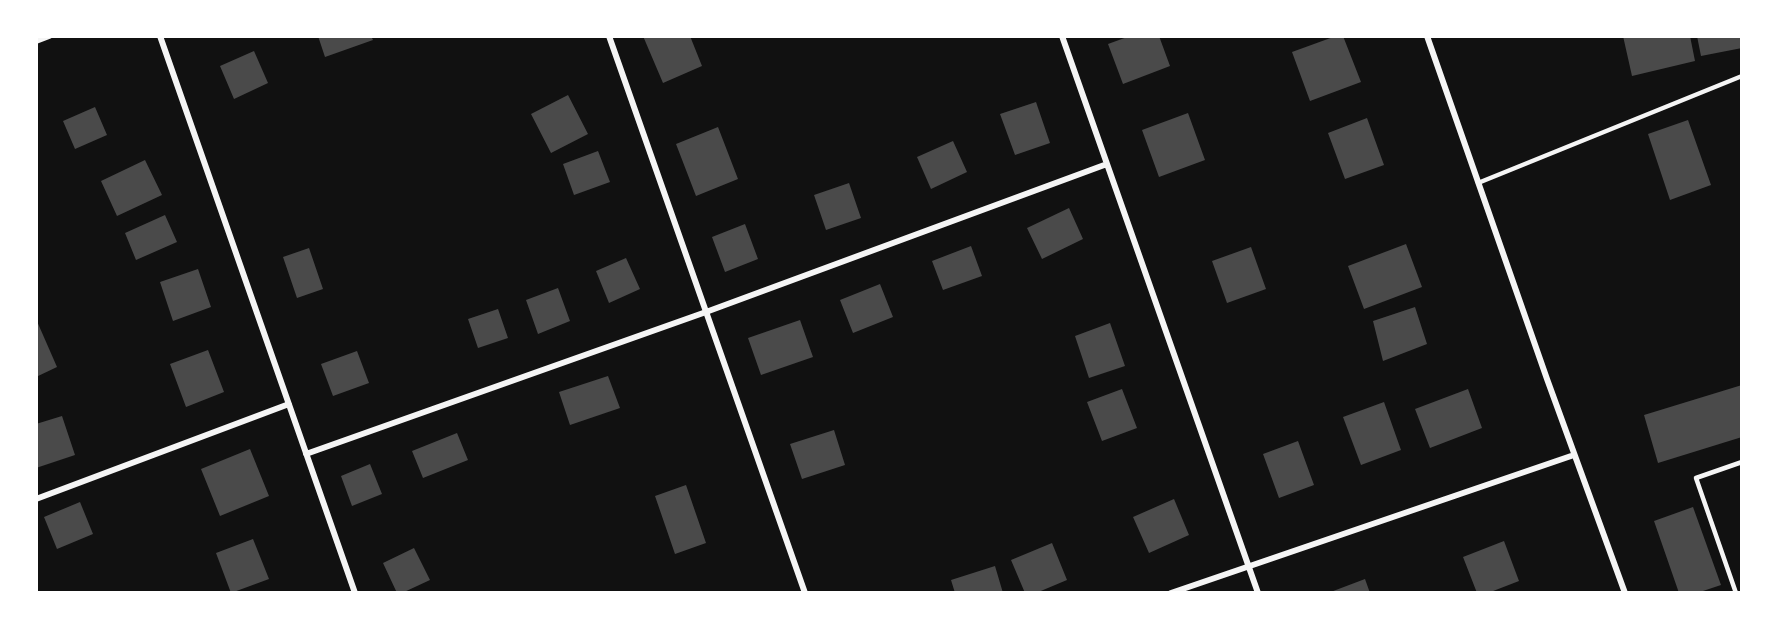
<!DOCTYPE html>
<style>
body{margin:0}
#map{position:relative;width:1778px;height:629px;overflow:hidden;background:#111;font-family:Helvetica,sans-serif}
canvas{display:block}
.frame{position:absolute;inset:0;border:38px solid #fff;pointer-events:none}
</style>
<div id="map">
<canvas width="1778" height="629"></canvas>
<div class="frame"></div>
</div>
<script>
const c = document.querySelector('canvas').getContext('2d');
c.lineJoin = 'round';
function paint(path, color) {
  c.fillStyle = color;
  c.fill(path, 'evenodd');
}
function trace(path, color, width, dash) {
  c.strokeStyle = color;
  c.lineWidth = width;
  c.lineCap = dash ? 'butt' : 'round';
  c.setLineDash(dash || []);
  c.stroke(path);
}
const building = new Path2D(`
 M318,36H371L373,40L325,57Z
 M643,36H690L702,66L663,83Z
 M1130,36H1159L1170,66L1123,84L1108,44Z
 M1336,36H1343L1361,82L1310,101L1292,52Z
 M1623,36H1690L1695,61L1632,76Z
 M1697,36H1742V48L1701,56Z
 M254,51L268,83L234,99L220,66Z
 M568,95L588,134L551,153L531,114Z
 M1036,102L1050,143L1015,155L1000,114Z
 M95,107L107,135L75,149L63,121Z
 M1188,113L1205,160L1159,177L1142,130Z
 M1367,118L1384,165L1345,179L1328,133Z
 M1688,120L1711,185L1670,200L1648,134Z
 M718,127L738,179L696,196L676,144Z
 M953,141L967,172L931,189L917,157Z
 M598,151L610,182L574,195L563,164Z
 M145,160L162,195L117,216L101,181Z
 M849,183L861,218L826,230L814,195Z
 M1069,208L1083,239L1042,259L1027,228Z
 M165,215L177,242L136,260L125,233Z
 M745,224L758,259L725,272L712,237Z
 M1406,244L1422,287L1364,309L1348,266Z
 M971,246L982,276L943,290L932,261Z
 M1251,247L1266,289L1227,303L1212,261Z
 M309,248L323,289L297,298L283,257Z
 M626,258L640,289L609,303L596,271Z
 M198,269L211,307L173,321L160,282Z
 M880,284L893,317L853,333L840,300Z
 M558,288L570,321L538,334L526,300Z
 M1415,307L1427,344L1383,361L1373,321Z
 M498,309L508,338L478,348L468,319Z
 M36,319L57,367L36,377Z
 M800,320L813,357L761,375L748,338Z
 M1110,323L1125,366L1089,378L1075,336Z
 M208,350L224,392L186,407L170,364Z
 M357,351L369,383L333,396L321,364Z
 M608,376L620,408L570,425L559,392Z
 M1742,385V437L1658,463L1644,415Z
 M1122,389L1137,428L1102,441L1087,402Z
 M1468,389L1482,428L1430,448L1415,409Z
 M1384,402L1401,450L1361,465L1343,417Z
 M62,416L75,455L36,468V424Z
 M834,430L845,465L802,479L790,444Z
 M457,433L468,460L423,478L412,451Z
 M1298,441L1314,485L1279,498L1263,454Z
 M250,449L269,496L220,516L201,469Z
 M370,464L382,494L352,506L341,476Z
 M686,485L706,543L675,554L655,496Z
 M1174,499L1189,535L1149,553L1133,517Z
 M80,502L93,534L57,549L44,517Z
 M1693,507L1721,585L1697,593H1679L1654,521Z
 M253,539L269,579L231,593L216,553Z
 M1504,541L1519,581L1488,593H1477L1463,557Z
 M1052,543L1067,580L1036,593H1025L1011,560Z
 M414,548L430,580L402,593H397L383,563Z
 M995,566L1003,593H955L951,580Z
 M1365,579L1370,593H1328Z`);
const service = new Path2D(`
 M1478,183L1742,76
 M1736,593L1696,478L1742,462`);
const minor = new Path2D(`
 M160,36L355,593
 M609,36L805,593
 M1062,36L1258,593
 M1427,36L1547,379L1625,593
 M36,41L49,36
 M306,454L706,312L1107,164
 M36,499L289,404
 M1171,593L1574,455`);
paint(building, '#4a4a4a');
trace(service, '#f5f5f5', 4.5);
trace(minor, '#f5f5f5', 6);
</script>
